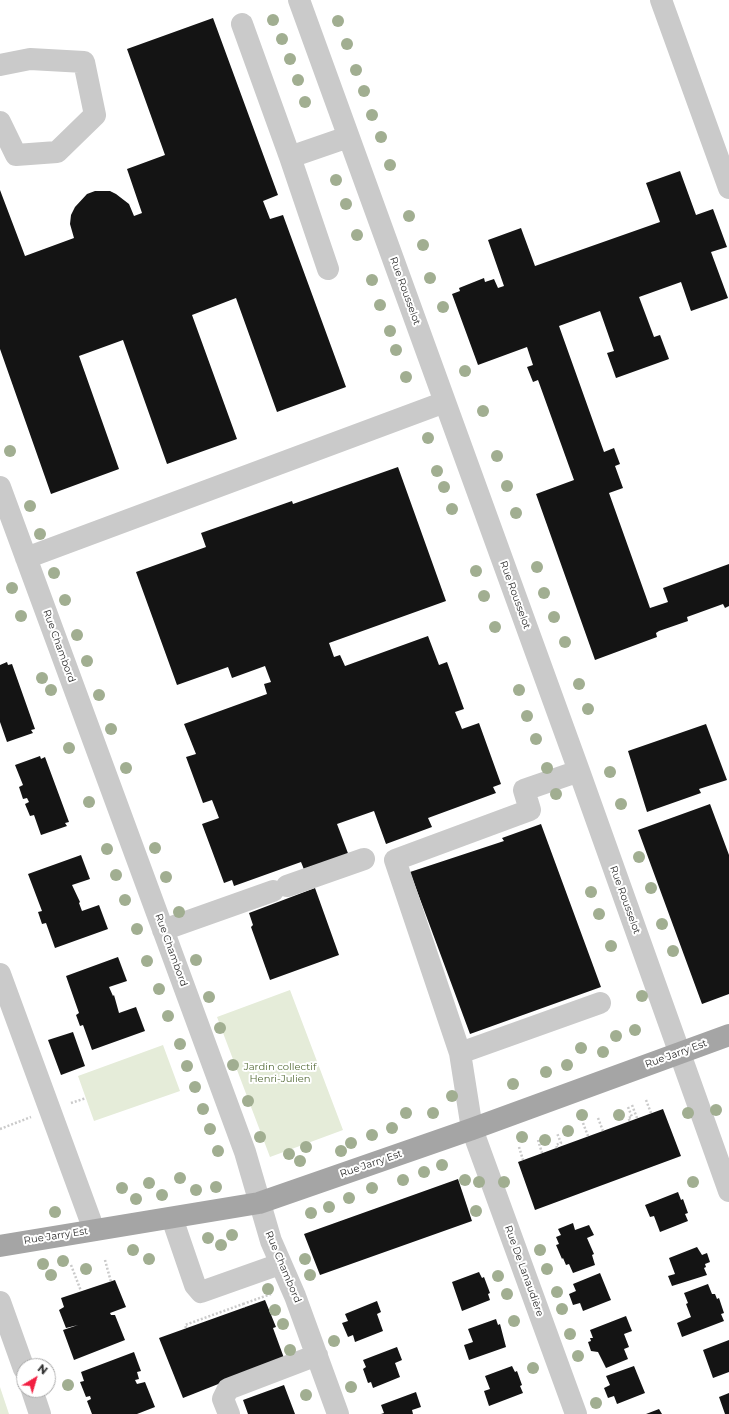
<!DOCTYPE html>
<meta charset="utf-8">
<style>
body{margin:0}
#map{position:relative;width:729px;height:1414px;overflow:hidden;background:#fff;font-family:Montserrat,sans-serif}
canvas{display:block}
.north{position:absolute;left:16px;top:1358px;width:40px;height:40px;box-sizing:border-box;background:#fff;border:1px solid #ababab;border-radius:50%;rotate:38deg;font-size:11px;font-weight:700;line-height:16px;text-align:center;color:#2d2d2d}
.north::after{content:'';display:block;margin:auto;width:14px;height:18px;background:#f22042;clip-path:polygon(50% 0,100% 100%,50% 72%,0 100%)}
</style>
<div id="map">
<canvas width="729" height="1414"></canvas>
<div class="north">N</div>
</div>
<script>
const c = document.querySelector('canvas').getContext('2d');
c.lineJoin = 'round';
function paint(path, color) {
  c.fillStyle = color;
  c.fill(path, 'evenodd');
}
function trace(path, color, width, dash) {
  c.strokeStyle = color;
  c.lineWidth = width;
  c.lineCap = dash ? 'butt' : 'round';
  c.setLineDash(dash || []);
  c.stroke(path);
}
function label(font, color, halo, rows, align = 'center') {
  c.font = font + ' Montserrat,sans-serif';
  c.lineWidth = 4;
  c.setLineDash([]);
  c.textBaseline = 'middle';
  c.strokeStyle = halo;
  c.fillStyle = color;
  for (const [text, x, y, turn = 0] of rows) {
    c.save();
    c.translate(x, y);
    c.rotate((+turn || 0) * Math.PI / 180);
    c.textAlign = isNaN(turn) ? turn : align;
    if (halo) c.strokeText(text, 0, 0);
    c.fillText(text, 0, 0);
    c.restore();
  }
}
const green = new Path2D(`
 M290,990L343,1130L270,1157L217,1017Z
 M163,1045L180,1091L94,1121L78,1076Z
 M0,1387L9,1414H0Z`);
const building = new Path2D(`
 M213,18L278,195L263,201L270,219L283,215L346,387L277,412L236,298L192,315L237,439L167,464L123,340L79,356L119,469L51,494L0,349V190L25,256L74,238L70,224L71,215L75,207L87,194L95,191H110L116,194L129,204L134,216L142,213L127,169L165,155L127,49Z
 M680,171L696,215L713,209L727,247L711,252L728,298L691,311L681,282L639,297L654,337L660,335L669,359L616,378L607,353L614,351L600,311L559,326L604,452L614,448L620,464L615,466L623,488L609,493L650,608L668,602L663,588L729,564V606L725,608L723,604L687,617L688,621L659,631L656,633L657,637L595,660L536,494L574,480L538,380L533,382L527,367L533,365L527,347L478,365L452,294L460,291L459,288L484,278L485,282L494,279L498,288L504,286L488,240L521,228L535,266L660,222L646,183Z
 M398,467L446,601L329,643L334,657L340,655L345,666L428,636L439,665L447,662L464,709L455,712L462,729L479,723L501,784L493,787L496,793L428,818L432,827L386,844L374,811L337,824L349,856L305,872L301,862L234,886L232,880L224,883L202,824L219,818L212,800L203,803L186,757L196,754L184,724L267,694L264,684L271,682L265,666L232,678L228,667L177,685L136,572L206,547L201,533L292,501L293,504Z
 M7,662L8,665L12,664L35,729L31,730L33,733L7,742L0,722V665Z
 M706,724L727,780L699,789L701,793L647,812L628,751Z
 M40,756L41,759L45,757L69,822L65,823L67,826L41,835L34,815L30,816L25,804L29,802L27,798L23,799L19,787L23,785L15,765Z
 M710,804L729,855V994L702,1004L638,830Z
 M541,824L601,987L470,1034L410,872L504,841L502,838Z
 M81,855L90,879L72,885L80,902L79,903L82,911L99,905L108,929L55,948L46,923L42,924L38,912L42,911L28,874Z
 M315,888L339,955L270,980L251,927L253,925L249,913Z
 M118,957L127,981L109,987L113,996L114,995L119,1013L136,1007L145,1031L92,1050L83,1025L80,1026L76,1015L79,1013L66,976Z
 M73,1032L85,1066L61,1075L48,1040Z
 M663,1109L681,1156L535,1210L518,1162Z
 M458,1179L472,1221L320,1275L304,1234Z
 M678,1192L681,1200L683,1199L688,1213L685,1214L688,1221L660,1232L654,1216L650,1217L645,1205Z
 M573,1223L575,1230L589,1225L594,1235L587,1238L594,1254L592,1255L595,1265L573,1273L569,1264L566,1265L563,1258L562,1259L556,1245L559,1244L556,1237L561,1235L558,1229Z
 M697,1247L702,1255L707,1253L710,1262L705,1264L706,1267L704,1268L707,1275L672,1286L668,1276L675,1274L669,1258Z
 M479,1272L482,1278L484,1277L490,1293L488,1294L490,1300L462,1311L452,1282Z
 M600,1273L611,1300L583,1311L580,1303L573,1305L569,1294L576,1291L573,1284Z
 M115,1280L126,1307L110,1313L111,1315H115L125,1340L74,1360L63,1330L78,1325L66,1328L59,1310L64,1307L61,1298Z
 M708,1284L712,1294H715L717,1299L719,1298L724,1313L721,1314L724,1321L682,1337L677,1323L691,1317L686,1304L688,1303L684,1293Z
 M265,1300L276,1327L273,1328L284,1358L183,1398L159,1338Z
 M377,1301L381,1312L377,1314L383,1331L355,1342L353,1335L348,1337L342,1323L348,1321L345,1314Z
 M626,1316L632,1331L624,1334L629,1347L624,1349L628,1359L606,1368L598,1352L591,1351L588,1342L591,1341L590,1338H593L590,1330Z
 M496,1319L498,1325L500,1324L506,1347L469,1360L464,1345L473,1342L468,1329Z
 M729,1340V1372L713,1378L703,1350Z
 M397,1347L402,1360L395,1363L400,1377L373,1388L371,1382L368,1383L363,1369L366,1367L363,1360Z
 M134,1352L141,1371L137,1372L139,1379L135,1380L137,1384L145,1382L155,1407L137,1414H92L87,1401L91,1399L90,1396L86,1397L80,1382L84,1381L81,1372Z
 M512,1366L515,1372L517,1371L522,1385L520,1386L523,1393L489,1406L484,1391L490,1389L485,1376Z
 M634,1366L645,1393L617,1404L614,1396L608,1398L604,1388L610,1385L606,1376Z
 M284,1385L295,1414H248L243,1400Z
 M416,1392L421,1407L412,1410L413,1414H381L384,1413L381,1405Z
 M729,1393V1414H725L719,1397Z
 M659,1409L662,1414H646Z`);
const path = new Path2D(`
 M646,1100L651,1113
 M71,1103L86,1098
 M632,1105L637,1118
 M628,1107L632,1117L628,1118L630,1121
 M598,1118L603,1131
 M583,1123L588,1136
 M0,1129L31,1117
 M538,1140L542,1153
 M519,1147L523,1160
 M557,1148L556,1145L561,1143L557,1133
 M105,1260L111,1282
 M71,1265L81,1291
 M243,1304L271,1294
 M186,1328L185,1325L243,1304L245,1307`);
const minor = new Path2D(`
 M299,0L579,771L729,1191
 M661,0L729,188
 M242,24L290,157L348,137
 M0,65L30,59L84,62L95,115L57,152L16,155L0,122
 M290,157L328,269
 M0,487L245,1152L271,1241L295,1296L338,1414
 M26,558L445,402
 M287,886L364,859
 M163,930L273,891
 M0,974L94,1230
 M460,1053L600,1003
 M172,1218L195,1285L201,1292L280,1264
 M0,1302L24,1369
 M32,1390L40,1414
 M229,1414L223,1399L228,1389L317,1355
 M576,1414L472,1129L460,1053L395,860L530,810L524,790L579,771`);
const major = new Path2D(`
 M0,1246L259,1203L472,1129L729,1035`);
const trees = [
 [273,20],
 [338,21],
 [282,39],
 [347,44],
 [290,59],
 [356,70],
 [298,80],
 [364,91],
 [305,102],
 [372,115],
 [381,137],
 [390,165],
 [336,180],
 [346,204],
 [409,216],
 [357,235],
 [423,245],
 [430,278],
 [372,280],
 [380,305],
 [443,307],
 [390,331],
 [396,350],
 [465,371],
 [406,377],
 [483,411],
 [428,438],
 [10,451],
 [497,456],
 [437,471],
 [507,486],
 [444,487],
 [30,506],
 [452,509],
 [516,513],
 [40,534],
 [537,567],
 [476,571],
 [54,573],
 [12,588],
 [544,593],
 [484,596],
 [65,600],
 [21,616],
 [554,617],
 [495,627],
 [77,635],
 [565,642],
 [87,661],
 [42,678],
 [579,684],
 [51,690],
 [519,690],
 [99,695],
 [588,709],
 [527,716],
 [111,729],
 [536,739],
 [69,748],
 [126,768],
 [547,768],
 [610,772],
 [556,794],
 [89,802],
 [621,804],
 [155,848],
 [107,849],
 [639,857],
 [116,875],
 [166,877],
 [651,888],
 [591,892],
 [125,900],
 [179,912],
 [599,914],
 [662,924],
 [137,929],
 [611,946],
 [673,951],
 [196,960],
 [147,961],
 [159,989],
 [642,996],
 [209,997],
 [168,1016],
 [220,1028],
 [635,1030],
 [616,1036],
 [180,1044],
 [581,1048],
 [603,1052],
 [233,1065],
 [567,1065],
 [187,1066],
 [546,1072],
 [513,1084],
 [195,1087],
 [452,1096],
 [248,1101],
 [203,1109],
 [716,1110],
 [406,1113],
 [433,1113],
 [688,1113],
 [582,1115],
 [619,1115],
 [392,1128],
 [210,1129],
 [568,1131],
 [372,1135],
 [260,1137],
 [522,1137],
 [545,1140],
 [351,1143],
 [306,1147],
 [218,1151],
 [341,1151],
 [289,1154],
 [300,1161],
 [442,1165],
 [424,1172],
 [180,1178],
 [403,1180],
 [465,1180],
 [479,1182],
 [504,1182],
 [693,1182],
 [149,1183],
 [216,1187],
 [122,1188],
 [372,1188],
 [196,1190],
 [162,1195],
 [349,1198],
 [136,1199],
 [329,1207],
 [476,1211],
 [55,1212],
 [311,1213],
 [232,1235],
 [208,1238],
 [221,1245],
 [133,1250],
 [540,1250],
 [149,1259],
 [305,1259],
 [63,1261],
 [43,1264],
 [86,1269],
 [547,1269],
 [51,1275],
 [310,1275],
 [498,1276],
 [268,1289],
 [557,1292],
 [507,1294],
 [562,1309],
 [275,1310],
 [514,1321],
 [283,1324],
 [570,1334],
 [334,1341],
 [290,1350],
 [578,1356],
 [533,1368],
 [68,1385],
 [351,1387],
 [306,1395],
 [596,1403]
];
const streetNames = [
 ["Rue Rousselot",405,291,70],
 ["Rue Rousselot",515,595,70],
 ["Rue Chambord",59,646,70],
 ["Rue Rousselot",625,900,70],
 ["Rue Chambord",171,950,70],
 ["Rue Jarry Est",676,1054,-20],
 ["Rue Jarry Est",371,1164,-19],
 ["Rue Jarry Est",56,1236,-9],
 ["Rue Chambord",283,1267,67],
 ["Rue De Lanaudière",524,1271,70]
];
const parkNames = [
 ["Jardin collectif",280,1067],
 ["Henri-Julien",280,1079]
];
paint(green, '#e5ecd9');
paint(building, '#141414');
trace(path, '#cacaca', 2.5, [2, 2]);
trace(minor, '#cacaca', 22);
trace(major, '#a5a5a5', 22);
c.fillStyle = '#a1ae91';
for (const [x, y] of trees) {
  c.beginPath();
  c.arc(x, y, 6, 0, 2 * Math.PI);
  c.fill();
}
label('10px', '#2d2d2d', '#fff', streetNames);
label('10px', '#546b37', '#fff', parkNames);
</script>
